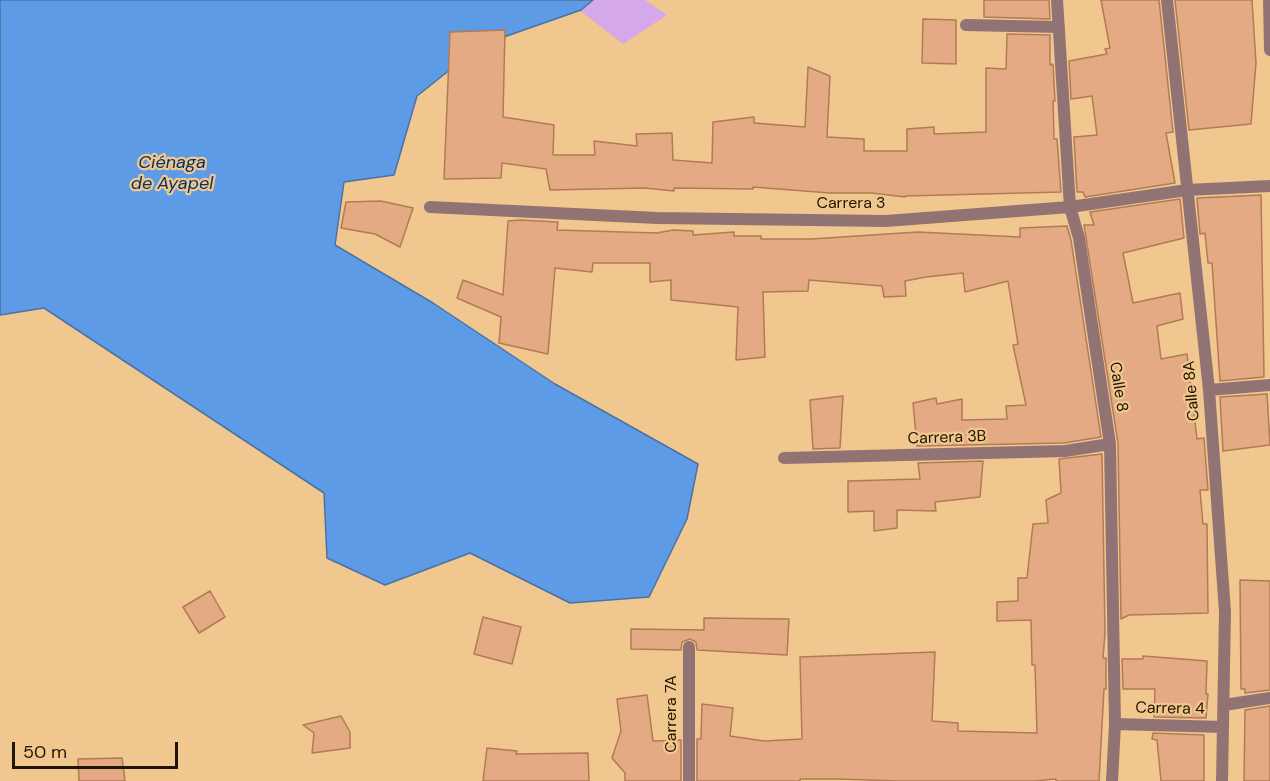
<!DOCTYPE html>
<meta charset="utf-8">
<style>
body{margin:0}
#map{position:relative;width:1270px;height:781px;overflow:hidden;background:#f0c78e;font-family:"DM Sans",sans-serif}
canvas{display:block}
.scale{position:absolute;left:12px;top:742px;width:166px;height:27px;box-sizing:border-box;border:3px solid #231400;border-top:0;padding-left:8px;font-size:18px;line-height:21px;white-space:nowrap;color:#231400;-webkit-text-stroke:4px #f0c78e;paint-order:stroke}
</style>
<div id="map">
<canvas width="1270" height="781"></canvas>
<div class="scale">50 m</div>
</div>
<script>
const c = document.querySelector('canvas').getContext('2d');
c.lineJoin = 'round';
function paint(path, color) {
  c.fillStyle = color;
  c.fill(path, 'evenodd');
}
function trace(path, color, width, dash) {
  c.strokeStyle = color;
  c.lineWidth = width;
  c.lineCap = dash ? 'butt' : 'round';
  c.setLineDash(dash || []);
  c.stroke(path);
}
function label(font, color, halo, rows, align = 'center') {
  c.font = font + ' "DM Sans",sans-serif';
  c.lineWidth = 4.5;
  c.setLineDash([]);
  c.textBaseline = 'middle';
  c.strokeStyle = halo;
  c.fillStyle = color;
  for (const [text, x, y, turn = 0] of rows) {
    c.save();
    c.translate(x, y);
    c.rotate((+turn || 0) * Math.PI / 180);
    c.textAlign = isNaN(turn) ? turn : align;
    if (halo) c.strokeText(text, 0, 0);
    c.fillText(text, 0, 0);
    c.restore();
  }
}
const green = new Path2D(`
 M539,0H645L667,15L623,44L574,6Z`);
const water = new Path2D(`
 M0,0H593L581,10L481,45L417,96L394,175L344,182L335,245L433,303L555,384L698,464L687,519L649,597L570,603L470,553L385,585L327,558L324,493L44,308L0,315Z`);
const building = new Path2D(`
 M984,0H1049L1050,19L984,17Z
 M1101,0H1159L1173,132L1166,133L1175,183L1085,197L1083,192H1077L1074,137L1097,135L1092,96L1071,99L1069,61L1107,54L1105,49L1110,48Z
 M1175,0H1252L1256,63L1251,124L1189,130Z
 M923,19L956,20V64L922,63Z
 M505,30L503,117L554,125L553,155H595L594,141L637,146L636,134L672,133L673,160L712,163L713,122L754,117V123L805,127L808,67L830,76L827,137L864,139V151H907V129L934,127V134L986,132V68L1006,69L1007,34L1050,35V65L1053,64L1055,101H1053L1054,139H1057L1061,192L905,196V197L872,193H830L753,187V189L674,188V191L644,188L550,190L546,169L502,163L501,178L444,179L450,32Z
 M1261,195L1264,377L1220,381L1212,263H1208L1205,233L1200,234L1197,198Z
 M1180,199L1184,238L1123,253L1133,303L1180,293L1183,319L1157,326L1161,359L1187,354L1197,439L1204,438L1208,490H1200L1203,524H1207L1208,613L1129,615L1121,619L1118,443L1084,225H1094L1090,212Z
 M381,201L413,208L400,247L375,234L341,228L346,202Z
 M520,220L558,222L557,230L657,233L673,230L693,231V235L734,232V236H761V239H811L918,232L1020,237V228L1067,226L1071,240L1101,437L1064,443L917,446L913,403L936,398L937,404L962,399V420L1007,419L1006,406L1026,405L1013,345L1018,344L1008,281L965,292L963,273L926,277L905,281L906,296L884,297L882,286L809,280L808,291L763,292L765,357L736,360L738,307L671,300V280L650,282V263H593L592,272L555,268L548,354L499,343L501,317L457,298L463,280L503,295L508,221Z
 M1267,394L1270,445L1223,451L1220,397Z
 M843,396L840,448L813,449L810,400Z
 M1102,454L1105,633L1103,658H1106V689H1104L1099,781H1056V779L1034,781H898L838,779H800V781H697V739H701L702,704L733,708L730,736L764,741L802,739L800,657L935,652L932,721L958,723V731L1037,733L1035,665H1032L1031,620L997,621V602L1018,601V578H1027L1033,524L1048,523L1046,500L1061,493L1059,459Z
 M983,461L980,497L935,502L936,511L897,510V528L874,531V511L848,512V481L920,479L918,463Z
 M1240,580L1270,581V690L1245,693V689H1241Z
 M210,591L225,617L199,633L183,607Z
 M483,617L521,627L512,664L474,654Z
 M704,618L789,619L787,655L697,650L696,642L690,639L682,642L681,650L631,649V629L704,630Z
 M1143,656L1207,661L1206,694H1208L1206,718L1154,717L1155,689H1123L1122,659H1143Z
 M647,695L653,741L681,740V781H625V773L612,758L621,731L617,699Z
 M1270,706V781H1244L1245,710Z
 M341,716L350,732V748L312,753L314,733L303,725Z
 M1153,733L1204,735V781H1161L1157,740L1152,739Z
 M487,748L517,751L516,754L588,753L589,781H483Z
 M122,758L125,781H79L78,759Z`);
const street = new Path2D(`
 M1057,0L1070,207L1079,238L1110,444L1115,724L1112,781
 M1167,0L1209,390L1225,612L1222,781
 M1269,0L1270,50
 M966,25L1059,27
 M430,207L657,218L886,221L1070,207L1187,190L1270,186
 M1209,390L1270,385
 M784,458L1065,451L1110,444
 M1224,705L1270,698
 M1115,724L1223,727
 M689,781V647`);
const streetNames = [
 ["Carrera 3",851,204],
 ["Calle 8",1118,387,81],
 ["Calle 8A",1192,391,-95],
 ["Carrera 3B",947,438,-2],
 ["Carrera 4",1170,709,1],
 ["Carrera 7A",672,714,-90]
];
const waterNames = [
 ["Ciénaga",172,163],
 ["de Ayapel",172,184]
];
paint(green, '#d5a8ea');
paint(water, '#5d9be7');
trace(water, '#4c72a2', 1.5);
paint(building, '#e4aa83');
trace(building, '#b27a55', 1.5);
trace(street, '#927374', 12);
label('16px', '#231400', '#f0c78e', streetNames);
label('italic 18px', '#053262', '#f0c78e', waterNames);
</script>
